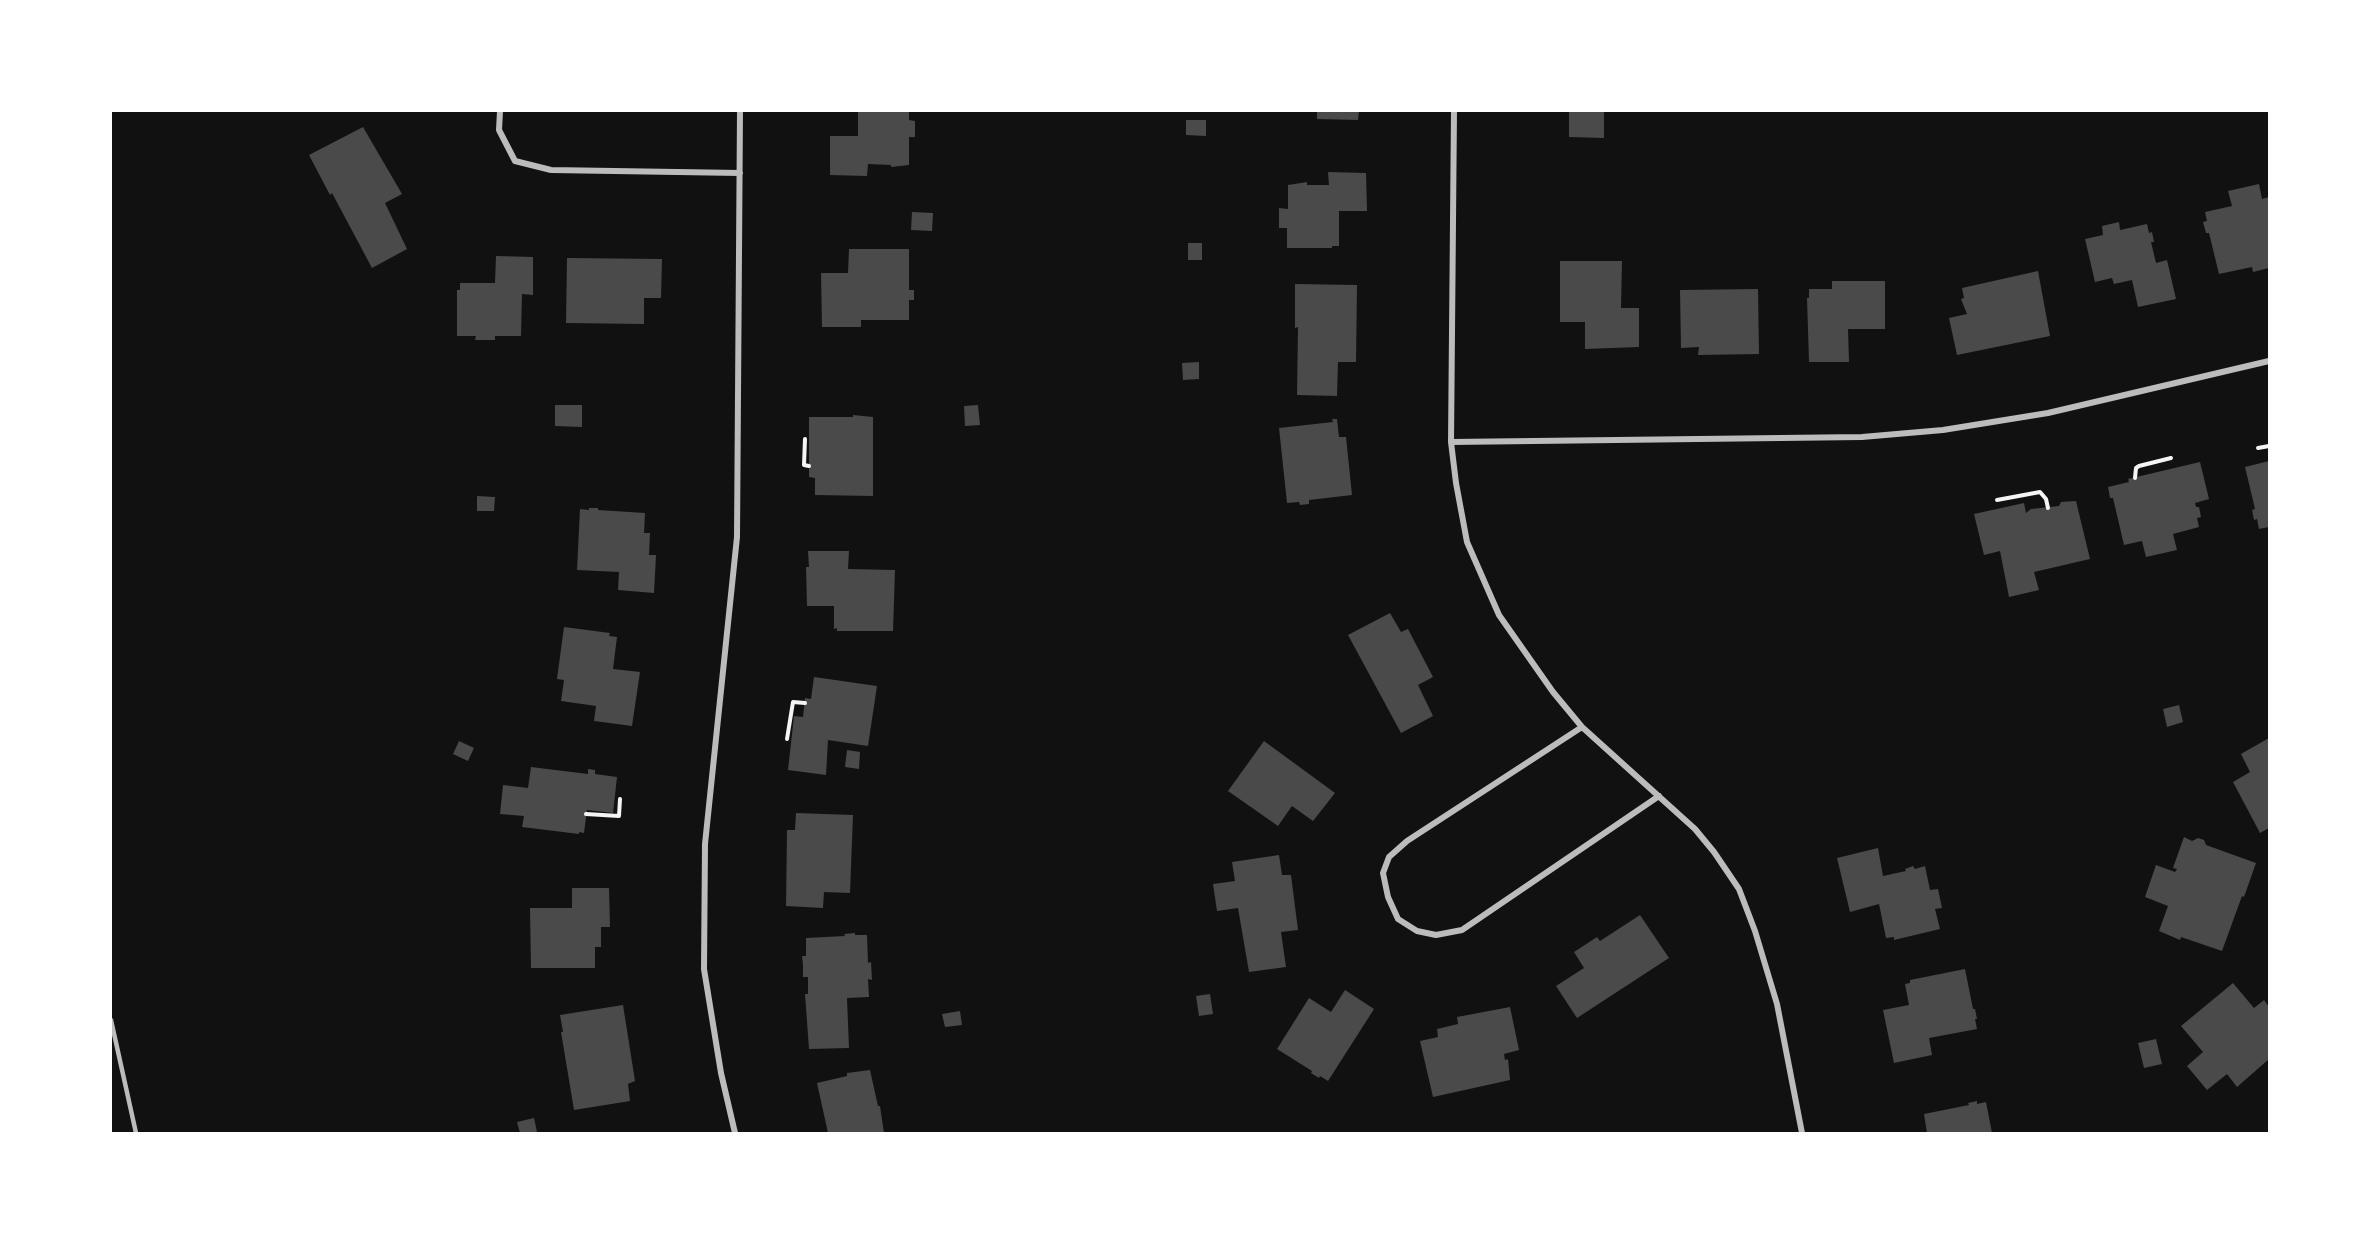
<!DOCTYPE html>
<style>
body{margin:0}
#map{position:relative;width:2380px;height:1244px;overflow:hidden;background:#111;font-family:Lato,sans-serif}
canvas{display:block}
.frame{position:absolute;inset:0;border:112px solid #fff;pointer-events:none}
</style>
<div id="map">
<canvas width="2380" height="1244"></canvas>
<div class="frame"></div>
</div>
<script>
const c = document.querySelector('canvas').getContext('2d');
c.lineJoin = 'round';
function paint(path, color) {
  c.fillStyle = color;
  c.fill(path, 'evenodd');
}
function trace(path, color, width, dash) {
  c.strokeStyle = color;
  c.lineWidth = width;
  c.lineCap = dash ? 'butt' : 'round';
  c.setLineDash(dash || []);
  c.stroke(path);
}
const building = new Path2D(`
 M858,111H909V120L915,121V137H909V165L891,167V165L868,164L867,176L830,175V136H858Z
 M1317,111H1359L1358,120L1317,119Z
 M1569,111H1604V138L1569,137Z
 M1186,120H1206V136L1186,135Z
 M363,127L402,194L385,203L407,249L372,268L332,193L330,195L309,155Z
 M1328,172L1366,173L1367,211H1339V246H1332V248H1287V228H1279V208L1288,209V185L1307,182V185H1329Z
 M2259,184L2262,199L2269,197V268L2253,272L2252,267L2219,274L2209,233H2206L2203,222L2207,221L2205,212L2232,206L2228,191Z
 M912,212L933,213L932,231L911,230Z
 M2119,222L2120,230L2147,224L2149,233L2152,232L2154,242H2151L2156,263L2167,260L2176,299L2138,307L2132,280L2114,284L2112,278L2095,282L2085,239L2103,235L2102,226Z
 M1188,243H1202V260H1188Z
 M849,249H909V290H914V300H909V320H861V327H822L821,273H848Z
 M496,256L533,257V295L522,294L521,336H495V340H475L476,336H457V290H460V283H495Z
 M567,258L662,259L661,298H644V324L566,323Z
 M1560,261H1622L1621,308H1639V347L1585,349V322H1560Z
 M2038,271L2050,336L1957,355L1949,318L1967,314L1961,299L1964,298L1962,288Z
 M1832,281H1885V329H1848L1849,362H1809L1807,298H1809V289H1832Z
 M1295,284L1357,285L1356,362H1338L1337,396L1297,395L1298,327L1295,328Z
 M1758,289L1759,354L1698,355L1699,347L1681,348L1680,290Z
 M1199,362V379L1183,380L1182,363Z
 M555,405H582V427L555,426Z
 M978,405L980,425L965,426L964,406Z
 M853,415L873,417V496L815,495V478L809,477V417H853Z
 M1332,419H1337L1339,437H1346L1352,495L1309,500V504L1300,505L1299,502L1287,503L1279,428L1333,422Z
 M2269,461V527L2259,529L2257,519L2254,520L2252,510L2255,509L2245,467Z
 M2200,462L2209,499L2195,503L2196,507H2199L2201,517L2197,518L2199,527L2173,534L2177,550L2146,557L2142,541L2124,545L2113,498H2110L2108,487L2129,482L2128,479Z
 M477,496L495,497L494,511H477Z
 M2076,501L2090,559L2034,572L2039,590L2009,597L2000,551L1984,555L1974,514L2024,503L2026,513L2031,509L2059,506L2061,502Z
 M589,508H598V510L645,513L644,533H650L649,555H656L654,593L618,590L619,572L577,570L580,509L589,510Z
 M808,551H849L848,569L895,570L893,631H837V628L834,629V606H807L806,567H809Z
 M1390,613L1401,632L1408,629L1433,677L1418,685L1433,716L1401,733L1348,635Z
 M564,627L610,633L609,636L617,637L613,669L640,672L632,726L594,721L596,706L561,701L564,680L557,679Z
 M814,677L877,686L868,746L828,740L826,775L788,770L794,716L803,717L805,698L811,699Z
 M2179,705L2183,722L2167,727L2163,709Z
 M2269,738V828L2260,833L2233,782L2250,772L2241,754Z
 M459,741L474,748L468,761L453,754Z
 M1264,741L1335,793L1313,821L1292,806L1278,826L1228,791Z
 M847,750L860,752L859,769L845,767Z
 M531,767L588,774V769L595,770V774L617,777L613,813L587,810L584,833L579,832V834L522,827L524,816L500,814L503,785L528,788Z
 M796,813L853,815L850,893L824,892L823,908L786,906L787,830H795Z
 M2184,837L2192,841L2198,838L2204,840L2206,845L2256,863L2244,897L2242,896L2222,951L2181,937L2180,940L2159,931L2168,906L2145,897L2156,865L2175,872L2177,869L2173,868Z
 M1878,848L1883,876L1906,871L1905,869L1913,866L1915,869L1925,866L1930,890L1938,889L1942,908L1935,909L1940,929L1894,940V937L1886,938L1879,904L1850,912L1837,858Z
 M1279,855L1282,875H1291L1298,930L1281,932L1286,967L1249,972L1238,908L1217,911L1213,884L1235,881L1232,862Z
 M572,888H609L610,927H601V947H595V968H531L530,908H572Z
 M1640,915L1669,958L1577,1018L1556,986L1584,968L1574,952L1597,937L1600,941Z
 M855,933V935H867L868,963L871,962L872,980L868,979L869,997L847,998L849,1048L809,1049L805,994H808V977H803V965L802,956H806V938L845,936L844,934Z
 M1965,969L1973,1009H1975L1977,1019H1975L1977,1029L1929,1038L1932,1055L1894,1063L1883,1010L1909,1005L1905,984L1910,983V980Z
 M2233,983L2254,1008L2264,1000L2269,1007V1059L2237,1087L2227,1074L2207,1090L2187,1066L2203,1052L2181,1026Z
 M1345,990L1374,1009L1328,1081L1320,1076L1319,1078L1311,1073L1312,1071L1277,1049L1309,998L1331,1012Z
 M1210,994L1213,1014L1199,1016L1196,996Z
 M623,1005L635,1081L628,1084L630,1101L574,1110L561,1032H563L560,1015Z
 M1510,1007L1519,1050L1504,1054L1505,1060L1508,1059L1510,1080L1433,1097L1420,1041L1438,1037L1437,1029L1458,1024L1457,1017Z
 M960,1011L962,1025L945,1027L942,1014Z
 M2156,1039L2162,1064L2144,1068L2138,1043Z
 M870,1070L878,1106H880L884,1133H828L817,1083L847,1076V1073Z
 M1977,1101V1104L1986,1102L1992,1133H1927L1924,1114L1969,1105L1968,1103Z
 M534,1118L537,1132L520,1133L517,1122Z`);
const path = new Path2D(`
 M805,439L804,465L809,466
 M2258,448L2269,446
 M2135,478L2136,468L2139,466L2171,458
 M1997,500L2040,492L2046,499L2048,508
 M787,739L793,702L805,703
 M586,814L619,816L620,799`);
const service = new Path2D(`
 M111,1020L136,1133`);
const minor = new Path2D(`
 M500,111L499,130L515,161L551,170L740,173
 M1454,111L1451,442L1456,483L1467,542L1499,615L1553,692L1582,727L1695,829L1714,852L1739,889L1755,931L1777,1004L1802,1133
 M1451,442L1862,437L1943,430L2048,413L2269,361
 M1582,727L1407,841L1389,857L1383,873L1388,897L1398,919L1417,931L1436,935L1462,930L1659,796
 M735,1133L721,1073L704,969L705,844L737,537L740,111`);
paint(building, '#4a4a4a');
trace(path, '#f5f5f5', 4);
trace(service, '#bcbcbc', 4.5);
trace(minor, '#bcbcbc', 6);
</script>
